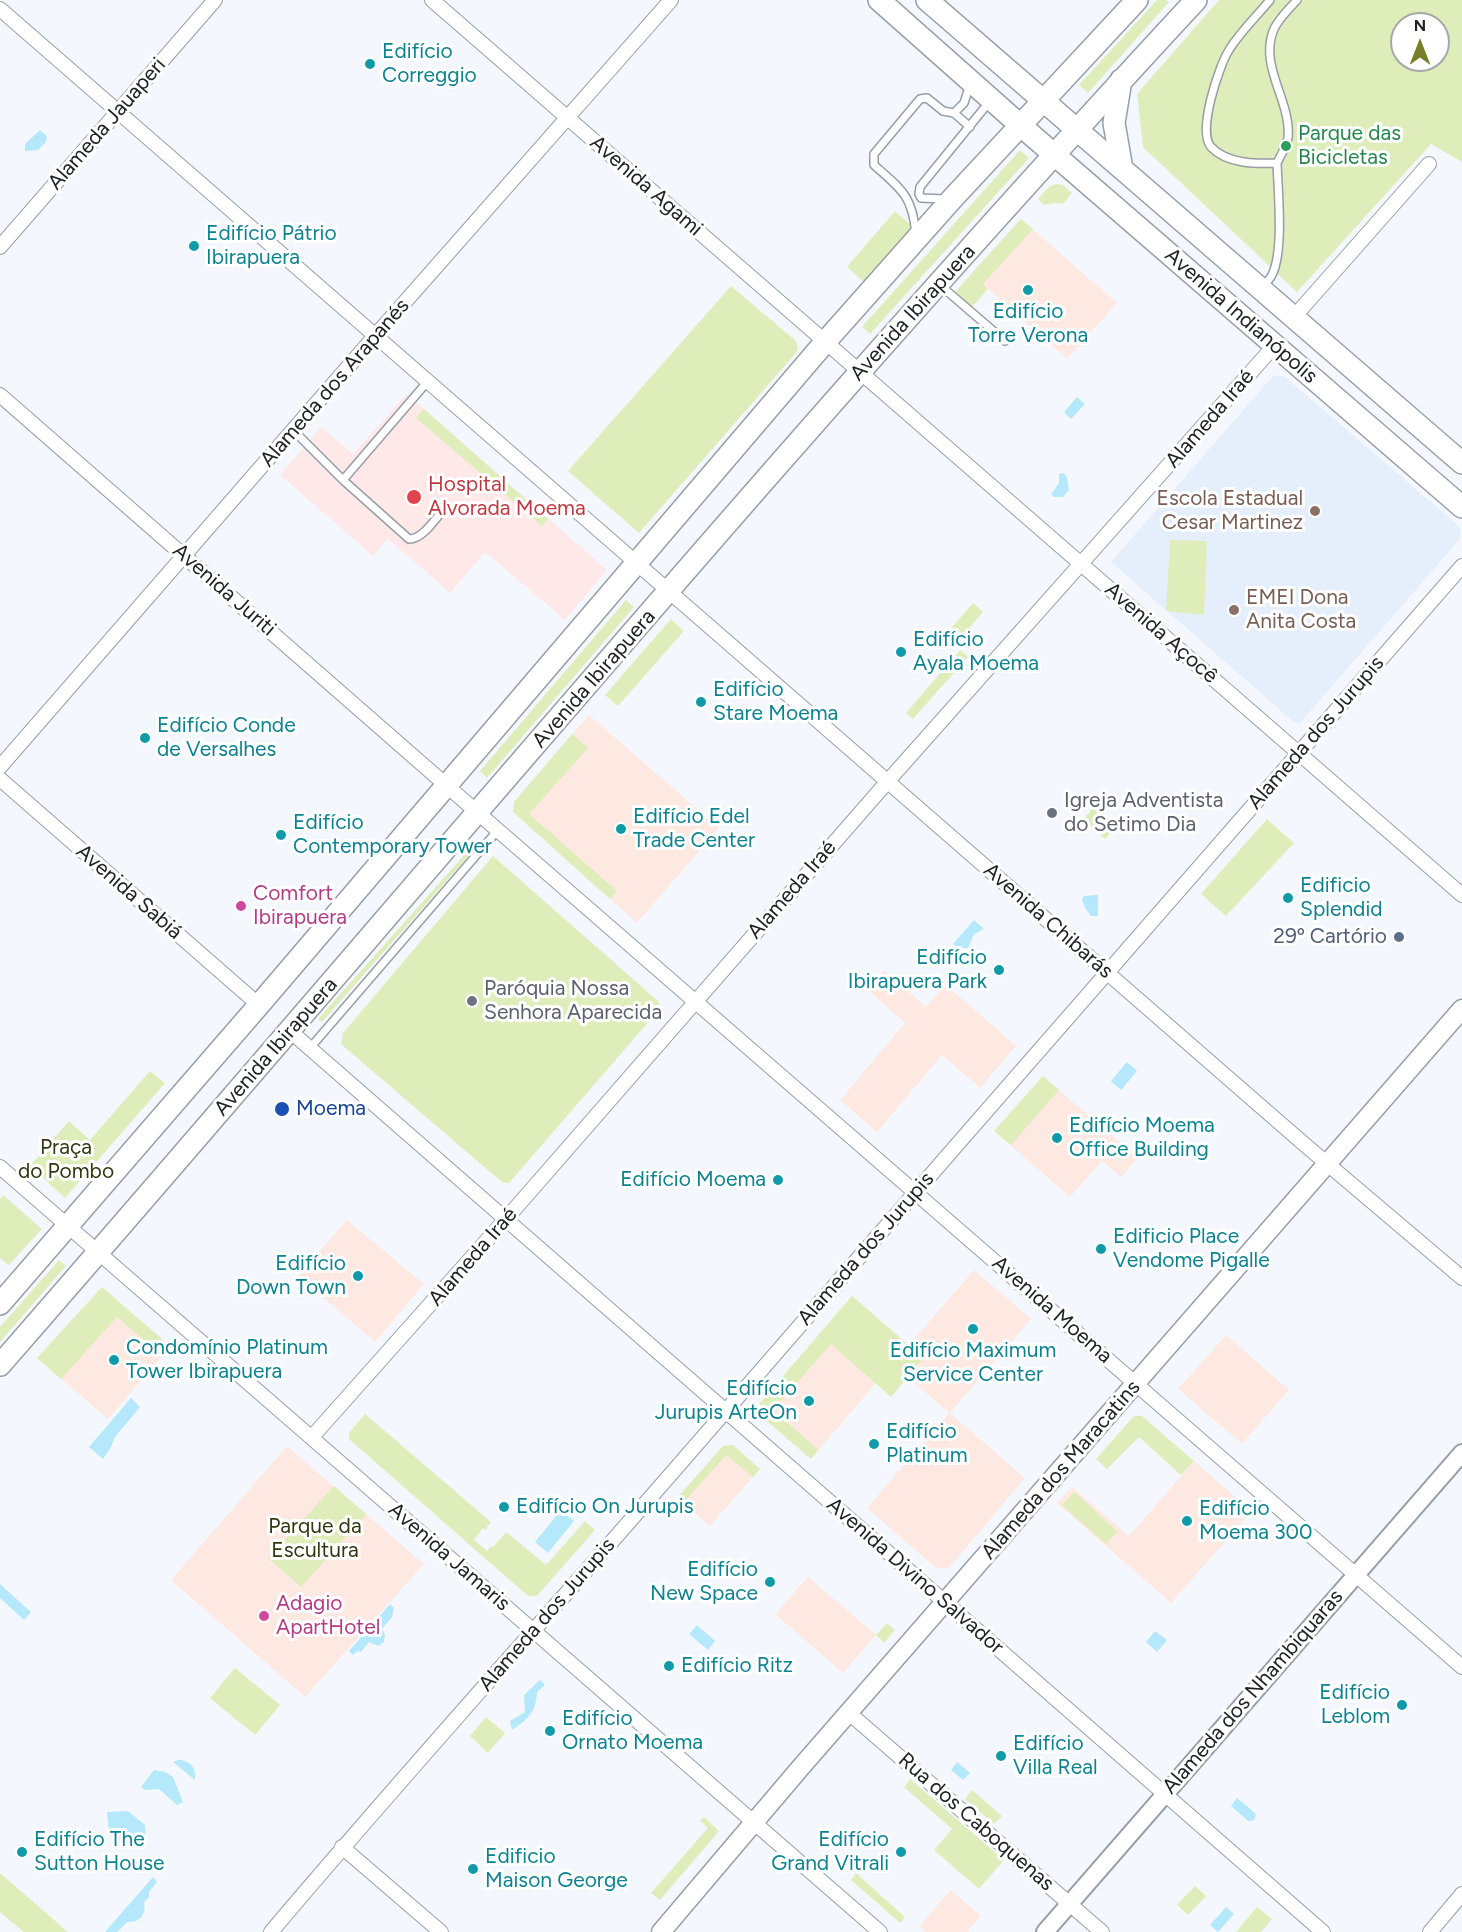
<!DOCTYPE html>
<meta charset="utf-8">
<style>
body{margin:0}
#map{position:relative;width:1462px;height:1932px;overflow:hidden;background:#f4f8fe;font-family:Figtree,sans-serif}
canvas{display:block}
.north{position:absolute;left:1390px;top:12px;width:60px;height:60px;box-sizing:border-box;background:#fff;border:2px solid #a6a7a8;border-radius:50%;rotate:0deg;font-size:16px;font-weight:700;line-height:24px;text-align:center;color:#202326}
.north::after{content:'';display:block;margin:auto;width:21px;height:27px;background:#767e28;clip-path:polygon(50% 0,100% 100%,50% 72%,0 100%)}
</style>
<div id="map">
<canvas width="1462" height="1932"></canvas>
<div class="north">N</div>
</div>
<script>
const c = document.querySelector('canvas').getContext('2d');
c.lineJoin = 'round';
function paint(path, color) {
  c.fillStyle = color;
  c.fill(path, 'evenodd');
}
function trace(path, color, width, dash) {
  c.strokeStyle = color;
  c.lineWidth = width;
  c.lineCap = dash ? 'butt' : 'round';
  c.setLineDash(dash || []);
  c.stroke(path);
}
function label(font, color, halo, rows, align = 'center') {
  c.font = font + ' Figtree,sans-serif';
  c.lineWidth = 6;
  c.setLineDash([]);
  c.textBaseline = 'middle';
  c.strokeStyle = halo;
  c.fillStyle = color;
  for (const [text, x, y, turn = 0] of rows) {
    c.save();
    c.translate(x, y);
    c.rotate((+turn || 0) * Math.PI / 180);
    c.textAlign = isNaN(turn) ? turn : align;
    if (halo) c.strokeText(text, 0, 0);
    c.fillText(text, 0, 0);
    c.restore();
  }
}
const commercial = new Path2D(`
 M1021,219L1117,303L1067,359L971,274Z
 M589,715L719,828L637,923L513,812L514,802Z
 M884,970L926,1007L946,985L1016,1046L980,1088L942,1055L877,1132L840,1100L905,1023L867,989Z
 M1043,1076L1138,1158L1121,1177L1102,1161L1070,1197L994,1131Z
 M347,1220L424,1284L375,1342L298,1276Z
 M974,1270L1031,1319L950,1413L1025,1478L949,1568H936L867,1508L949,1413L908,1377L891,1397L876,1383L811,1459L760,1415V1403L852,1296L909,1345Z
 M114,1298L171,1346L108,1419L37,1358Z
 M1226,1335L1289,1390L1242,1444L1178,1389Z
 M733,1445L760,1469L710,1526L677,1498Z
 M287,1446L424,1564L305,1697L171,1580Z
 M1194,1461L1252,1511L1171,1603L1057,1503L1072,1487L1129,1536Z
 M808,1577L876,1635L843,1673L775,1614Z
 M951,1890L981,1916L967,1932H925L919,1926Z`);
const built = new Path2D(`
 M1273,376H1284L1460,527V539L1300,723H1295L1111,562Z`);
const medical = new Path2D(`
 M407,394L607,570L565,620L485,552L450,593L388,539L373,556L280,475L321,427L353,454Z`);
const green = new Path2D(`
 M1157,0H1166L1169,2L1088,93L1079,85Z
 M1219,0H1462V162L1431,144L1297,292L1143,147L1137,94ZM1402,24H1438V60H1402Z
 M1020,150L1029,158L870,334L862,327Z
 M1056,184L1063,185L1072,193L1063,204L1056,203L1044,205L1038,199L1049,187Z
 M895,211L912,226L864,282L847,267Z
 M1021,219L1033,229L983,284L988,289L972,307L955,292Z
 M731,286L796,341L798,347L796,353L639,533L568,471Z
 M424,409L548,519L542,526L416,418Z
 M1170,540L1207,541L1204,615L1166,611Z
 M626,600L634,607L487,778L480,771Z
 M973,603L983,612L957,642L947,633Z
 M671,619L684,631L618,706L605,695Z
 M960,650L968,657L913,719L906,713Z
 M572,734L588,748L529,814L617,891L610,899L513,812L514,802Z
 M1095,806L1117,826L1105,839L1083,819Z
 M1267,819L1294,843L1226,916L1201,894Z
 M476,842L479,844L322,1022L318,1019Z
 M493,856L658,1001L660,1006L658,1011L509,1183H503L341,1044L343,1033Z
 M150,1071L165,1083L65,1198L30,1166L69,1121L90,1140Z
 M1043,1076L1059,1090L1011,1145L994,1131Z
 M3,1195L42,1229L9,1265L0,1258V1199Z
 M59,1260L66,1266L0,1342V1327Z
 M102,1287L162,1339L153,1348L117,1317L61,1379L37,1358Z
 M852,1296L923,1358L891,1397L831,1344L773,1410L818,1450L811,1459L760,1415V1403Z
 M365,1414L491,1522L485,1530L483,1528L474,1540L487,1551L491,1546L493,1547L506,1532L546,1565L585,1521L595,1530L537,1596H528L349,1439V1433Z
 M1134,1416H1142L1194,1461L1181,1475L1139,1437L1107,1469L1096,1459Z
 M733,1445L760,1469L753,1477L726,1455L683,1503L677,1498L723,1446Z
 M334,1486L366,1514L301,1587L268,1558Z
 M1074,1492L1117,1531L1106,1544L1062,1505Z
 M887,1623L895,1630L884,1643L876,1635Z
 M235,1668L280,1705L255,1735L210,1698Z
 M486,1717L505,1733L488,1753L470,1736Z
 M910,1779L1004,1860L979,1889L934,1850L952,1829L904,1787Z
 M972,1790L1002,1816L994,1824L965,1799Z
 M704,1817L719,1831L660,1900L651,1893L708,1828L700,1821Z
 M0,1873L68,1932H24L0,1912Z
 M856,1873L905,1917L900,1923L851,1880Z
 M1195,1886L1206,1896L1188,1915L1177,1905Z
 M1257,1907L1272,1919L1261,1932H1236Z`);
const water = new Path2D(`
 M40,130L47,136L46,142L38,150L25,151V144Z
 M1077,397L1085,404L1071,419L1064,412Z
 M1063,473L1067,477L1069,490L1063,497H1054L1051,494L1059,483V474Z
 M1098,895V916H1091L1085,908L1082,899L1084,896Z
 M974,920L984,929L974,934L968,948H959L953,944Z
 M1127,1062L1137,1071L1121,1090L1111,1081Z
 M131,1398L140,1407L115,1437L111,1447L103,1459L89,1447Z
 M561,1510L574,1521L548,1553L535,1542Z
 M0,1584L31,1612L24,1620L0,1598Z
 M390,1604L394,1608L392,1617L382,1629L385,1635L384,1642L378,1646L369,1642L361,1652L358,1651L353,1655L349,1651Z
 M697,1625L715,1641L708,1650L689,1634Z
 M1155,1631L1167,1640L1157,1652L1146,1642Z
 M540,1680L545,1685L537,1692C536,1713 528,1719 512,1730L510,1721L525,1712L524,1695Z
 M178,1760C190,1760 197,1768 195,1780L173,1762Z
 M957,1762L970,1773L963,1780L951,1770Z
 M154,1770L165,1772L173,1777L183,1802L177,1805L159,1789L145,1790L141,1787Z
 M1237,1798L1256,1814L1254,1820L1248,1821L1231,1806Z
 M128,1811L145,1825L146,1846L125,1847L109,1832L107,1812Z
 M153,1877L157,1882L149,1892V1897L144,1902C147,1915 139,1923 127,1922L117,1932H105Z
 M1226,1907L1234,1914L1218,1932L1210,1925Z`);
const service = new Path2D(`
 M1270,0C1257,16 1240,32 1229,50C1219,66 1197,131 1211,147C1227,164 1256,164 1277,163C1281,155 1286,147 1288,138C1292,102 1258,66 1274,29C1279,18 1289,9 1297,0
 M954,113L970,127
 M945,199L921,198L919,194L920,187L990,101
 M916,234C912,195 902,190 874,165V154L920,99L927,98L943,111L954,113L964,103L970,84
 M941,286L1005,341
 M1263,286C1267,282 1270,279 1272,275C1284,251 1278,191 1277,163
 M293,430L343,480L428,381
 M343,480L409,539C423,539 435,519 444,509
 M310,1048L498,830`);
const minor = new Path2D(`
 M432,0L1462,895
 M0,9L1304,1144L1462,1278
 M0,247L215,0
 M1294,317L1429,164
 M0,395L478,813L1462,1667
 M0,767L375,336L671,0
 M0,779L259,1005
 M290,1031L1323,1932
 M0,1167L880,1932
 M312,1437L506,1219L888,781L1275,345
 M849,1713L1102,1932
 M342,1847L441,1932
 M271,1932C406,1772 547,1617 684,1459C943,1161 1201,863 1462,566
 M1430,1932L1462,1894`);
const tertiary = new Path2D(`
 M1045,1932L1462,1453`);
const secondary = new Path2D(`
 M661,1932L801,1767L1462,1009`);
const primary = new Path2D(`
 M879,0L1020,125L1462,507
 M927,0L1462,463
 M1121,80L1114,123L1122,169
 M0,1304L259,1005L826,341L952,199L1137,0
 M0,1365C398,909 785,443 1196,0`);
const markers = [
 [370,64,6,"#0f9aa8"],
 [1286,146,6,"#2e9e5b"],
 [194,246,6,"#0f9aa8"],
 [1028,290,6,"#0f9aa8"],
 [414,497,8,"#e0444e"],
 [1315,511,6,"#8d6e63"],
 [1234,610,6,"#8d6e63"],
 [901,652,6,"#0f9aa8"],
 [701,702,6,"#0f9aa8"],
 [145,738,6,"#0f9aa8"],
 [1052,813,6,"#6b7280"],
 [621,829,6,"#0f9aa8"],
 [281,835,6,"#0f9aa8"],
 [1288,898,6,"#0f9aa8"],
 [241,906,6,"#d1479c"],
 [1399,937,6,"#5c6f8a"],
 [999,970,6,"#0f9aa8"],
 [472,1001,6,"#6b7280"],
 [282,1109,8,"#1a4fb4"],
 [1057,1138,6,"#0f9aa8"],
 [778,1180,6,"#0f9aa8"],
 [1101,1249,6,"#0f9aa8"],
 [358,1276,6,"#0f9aa8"],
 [973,1329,6,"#0f9aa8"],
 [114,1360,6,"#0f9aa8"],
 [809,1401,6,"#0f9aa8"],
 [874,1444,6,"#0f9aa8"],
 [504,1507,6,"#0f9aa8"],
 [1187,1521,6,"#0f9aa8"],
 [770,1582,6,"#0f9aa8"],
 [264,1616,6,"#d1479c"],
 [669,1666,6,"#0f9aa8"],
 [1402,1705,6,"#0f9aa8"],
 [550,1731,6,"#0f9aa8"],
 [1001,1756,6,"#0f9aa8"],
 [22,1852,6,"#0f9aa8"],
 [901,1852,6,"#0f9aa8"],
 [473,1869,6,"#0f9aa8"]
];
const cultureNames = [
 ["Edifício",382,52],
 ["Correggio",382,76],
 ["Edifício Pátrio",206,234],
 ["Ibirapuera",206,258],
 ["Edifício",1028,312,"center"],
 ["Torre Verona",1028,336,"center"],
 ["Edifício",913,640],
 ["Ayala Moema",913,664],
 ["Edifício",713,690],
 ["Stare Moema",713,714],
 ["Edifício Conde",157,726],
 ["de Versalhes",157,750],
 ["Edifício Edel",633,817],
 ["Trade Center",633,841],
 ["Edifício",293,823],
 ["Contemporary Tower",293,847],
 ["Edificio",1300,886],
 ["Splendid",1300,910],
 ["Edifício",987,958,"right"],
 ["Ibirapuera Park",987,982,"right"],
 ["Edifício Moema",1069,1126],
 ["Office Building",1069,1150],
 ["Edifício Moema",766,1180,"right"],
 ["Edificio Place",1113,1237],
 ["Vendome Pigalle",1113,1261],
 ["Edifício",346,1264,"right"],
 ["Down Town",346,1288,"right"],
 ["Condomínio Platinum",126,1348],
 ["Tower Ibirapuera",126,1372],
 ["Edifício Maximum",973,1351,"center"],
 ["Service Center",973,1375,"center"],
 ["Edifício",797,1389,"right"],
 ["Jurupis ArteOn",797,1413,"right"],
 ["Edifício",886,1432],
 ["Platinum",886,1456],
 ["Edifício On Jurupis",516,1507],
 ["Edifício",1199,1509],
 ["Moema 300",1199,1533],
 ["Edifício",758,1570,"right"],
 ["New Space",758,1594,"right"],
 ["Edifício Ritz",681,1666],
 ["Edifício",1390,1693,"right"],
 ["Leblom",1390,1717,"right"],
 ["Edifício",562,1719],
 ["Ornato Moema",562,1743],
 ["Edifício",1013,1744],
 ["Villa Real",1013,1768],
 ["Edifício The",34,1840],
 ["Sutton House",34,1864],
 ["Edifício",889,1840,"right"],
 ["Grand Vitrali",889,1864,"right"],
 ["Edificio",485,1857],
 ["Maison George",485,1881]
];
const streetNames = [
 ["Alameda Jauaperi",107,124,-49],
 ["Avenida Agami",646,186,41],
 ["Avenida Ibirapuera",913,313,-48],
 ["Avenida Indianópolis",1241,316,41],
 ["Alameda dos Arapanés",335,383,-49],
 ["Alameda Iraé",1210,419,-49],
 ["Avenida Juriti",224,590,41],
 ["Avenida Açocê",1161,633,41],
 ["Avenida Ibirapuera",594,679,-49],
 ["Alameda dos Jurupis",1316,733,-49],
 ["Alameda Iraé",792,890,-49],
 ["Avenida Sabiá",129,892,41],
 ["Avenida Chibarás",1048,921,41],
 ["Avenida Ibirapuera",276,1047,-49],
 ["Alameda dos Jurupis",866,1249,-49],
 ["Alameda Iraé",473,1257,-49],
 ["Avenida Moema",1052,1310,41],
 ["Alameda dos Maracatins",1061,1470,-49],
 ["Avenida Jamaris",449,1557,41],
 ["Avenida Divino Salvador",915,1576,41],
 ["Alameda dos Jurupis",547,1615,-49],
 ["Alameda dos Nhambiquaras",1253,1692,-49],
 ["Rua dos Caboquenas",976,1822,41]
];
const leisureNames = [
 ["Parque das",1298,134],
 ["Bicicletas",1298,158]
];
const healthNames = [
 ["Hospital",428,485],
 ["Alvorada Moema",428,509]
];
const educationNames = [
 ["Escola Estadual",1303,499],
 ["Cesar Martinez",1303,523],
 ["EMEI Dona",1246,598,"left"],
 ["Anita Costa",1246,622,"left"]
];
const worshipNames = [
 ["Igreja Adventista",1064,801],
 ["do Setimo Dia",1064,825],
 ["Paróquia Nossa",484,989],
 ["Senhora Aparecida",484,1013]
];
const hotelNames = [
 ["Comfort",253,894],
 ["Ibirapuera",253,918],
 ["Adagio",276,1604],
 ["ApartHotel",276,1628]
];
const serviceNames = [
 ["29º Cartório",1387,937]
];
const transitNames = [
 ["Moema",296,1109]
];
const parkNames = [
 ["Praça",66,1148],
 ["do Pombo",66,1172],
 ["Parque da",315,1527],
 ["Escultura",315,1551]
];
paint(commercial, '#fde9e1');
paint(built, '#e4effb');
paint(medical, '#fee8e8');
paint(green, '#deedb9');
paint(water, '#b5e8fa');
trace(service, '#979ea6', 10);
trace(minor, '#979ea6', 16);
trace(tertiary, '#979ea6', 20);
trace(secondary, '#979ea6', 21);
trace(primary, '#979ea6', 24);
trace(service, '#fff', 7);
trace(minor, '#fff', 14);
trace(tertiary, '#fff', 16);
trace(secondary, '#fff', 18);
trace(primary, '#fff', 21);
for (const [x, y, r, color] of markers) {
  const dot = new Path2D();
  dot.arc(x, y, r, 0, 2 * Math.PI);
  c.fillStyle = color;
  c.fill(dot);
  trace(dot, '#fff', 2);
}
label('21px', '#0d838f', '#fff', cultureNames, 'left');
label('21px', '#202326', '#fff', streetNames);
label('21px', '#27864d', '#fff', leisureNames, 'left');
label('21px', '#be3a42', '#fff', healthNames, 'left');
label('21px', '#785e54', '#fff', educationNames, 'right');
label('21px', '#5b616d', '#fff', worshipNames, 'left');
label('21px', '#b23c85', '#fff', hotelNames, 'left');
label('21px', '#4e5e75', '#fff', serviceNames, 'right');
label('21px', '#164399', '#fff', transitNames, 'left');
label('21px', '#2f3810', '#fff', parkNames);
</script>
